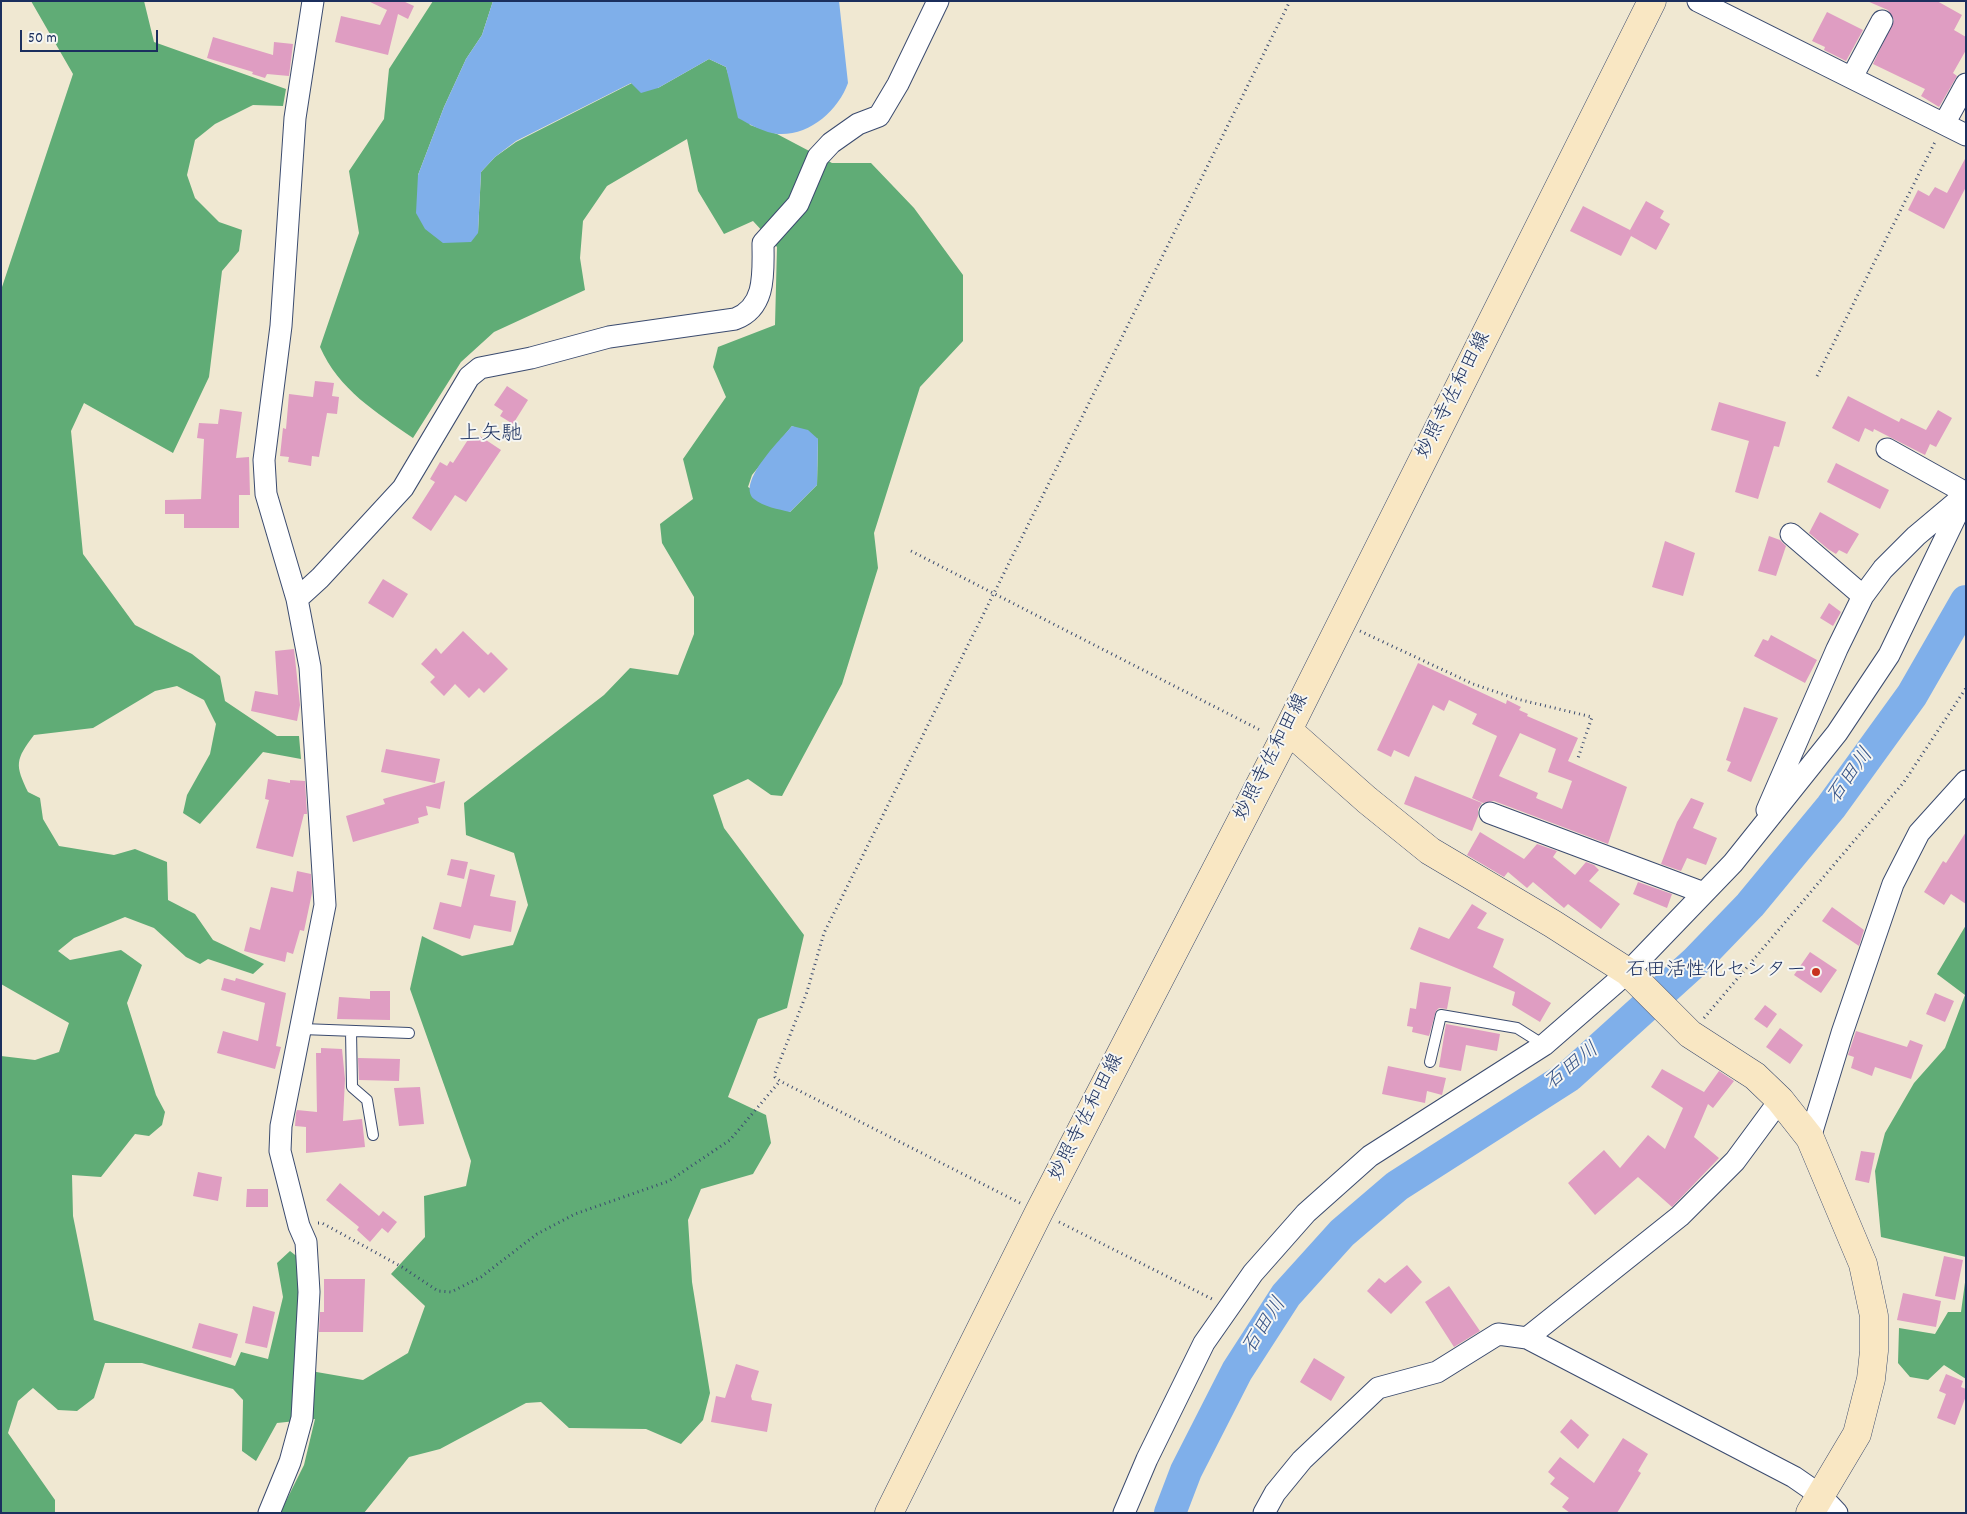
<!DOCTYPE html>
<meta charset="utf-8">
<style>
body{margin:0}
#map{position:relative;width:1967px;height:1514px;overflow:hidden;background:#f0e8d2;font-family:Dekko,sans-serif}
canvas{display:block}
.frame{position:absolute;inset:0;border:2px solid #1b2f5e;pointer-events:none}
.scale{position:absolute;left:20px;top:30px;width:138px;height:22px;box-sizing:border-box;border:2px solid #1b2f5e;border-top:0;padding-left:6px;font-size:15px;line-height:18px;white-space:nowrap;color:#1b2f5e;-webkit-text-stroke:4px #f6f6f2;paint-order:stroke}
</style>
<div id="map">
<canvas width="1967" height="1514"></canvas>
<div class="frame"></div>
<div class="scale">50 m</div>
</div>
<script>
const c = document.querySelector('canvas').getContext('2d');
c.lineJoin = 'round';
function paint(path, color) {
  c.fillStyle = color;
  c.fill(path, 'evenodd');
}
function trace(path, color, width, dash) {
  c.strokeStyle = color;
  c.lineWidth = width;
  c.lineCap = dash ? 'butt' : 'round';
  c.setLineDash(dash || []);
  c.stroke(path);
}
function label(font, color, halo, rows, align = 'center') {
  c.font = font + ' Dekko,"Klee One",sans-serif';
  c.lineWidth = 4;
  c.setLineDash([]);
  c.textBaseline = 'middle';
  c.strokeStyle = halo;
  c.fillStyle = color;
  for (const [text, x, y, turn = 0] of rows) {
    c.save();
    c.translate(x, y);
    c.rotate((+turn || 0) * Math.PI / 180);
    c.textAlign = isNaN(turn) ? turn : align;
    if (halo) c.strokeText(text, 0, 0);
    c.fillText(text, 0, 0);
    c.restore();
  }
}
const forest = new Path2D(`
 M31,1H144L154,42L286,89L283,106L253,105L215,124L195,140L187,175L195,198L219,222L242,230L239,251L222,271L209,377L173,453L84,403L71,431L83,554L135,625L192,654L220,676L225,701L277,736H299L301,759L263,752L200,824L183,813L187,795L210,754L216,724L204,700L177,686L155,691L93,728L34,735C15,760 15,765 28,792L40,798L43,819L59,846L114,855L135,849L167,862L168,900L195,914L213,940L264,964L253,974L208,959L200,964L186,957L154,928L125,917L74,938L58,951L70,960L121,950L142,965L127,1003L156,1095L165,1112L162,1125L149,1136L135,1134L101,1177L72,1175L73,1216L94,1320L235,1366L241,1352L268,1359L283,1297L277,1263L290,1251L299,1258V1369L363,1380L408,1353L425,1306L391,1274L425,1237L424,1196L466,1186L471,1161L410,989L422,936L462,956L513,945L528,905L514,853L466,835L464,803L604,695L630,668L678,675L694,634V597L662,543L660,524L693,499L683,459L726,397L713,367L718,347L775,325L777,247L753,221L724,234L698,191L687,139L607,186L583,221L580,258L585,290L494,332L461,362L413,438C376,412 339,390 320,347L359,233L349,171L384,119L389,69L433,1H493L482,35L466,59L444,107L418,175L478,233L481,172L495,157L516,142L632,83L658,88L709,59L726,67L733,90L750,125L777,134L832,163H871L914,208L963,275V341L920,387L874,533L878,568L842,684L782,796L771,795L748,779L713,795L724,828L804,935L787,1008L758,1019L728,1097L766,1115L771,1143L753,1174L701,1189L688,1220L692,1282L710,1393L703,1420L681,1444L646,1429L569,1428L541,1402L526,1403L440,1449L409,1457L364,1513H280L304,1465L315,1419L277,1423L256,1461L242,1451L243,1400L233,1389L142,1363H105L94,1398L77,1411L58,1410L33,1388L18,1401L8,1433L55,1500V1513H1V1056L35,1060L59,1052L69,1023L1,984V290L73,74ZM792,426L818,439L817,485L790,512L748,487L752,475Z
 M1966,925V1257L1881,1237L1875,1171L1885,1133L1914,1083L1945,1048L1965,995L1937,974Z
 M1966,1275V1379L1944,1365L1928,1380L1910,1377L1898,1363L1899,1328L1935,1334L1948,1312H1961Z`);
const water = new Path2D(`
 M493,1H839L848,83C838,111 809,136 778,134C765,133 749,124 738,118L726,67L709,59L658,88L641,93L631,83L516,141L495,157L481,172L478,233L471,242L443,243L425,229L416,213L418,175L444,107L466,59L482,35Z
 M792,426L808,430L818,439L817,485L790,512C778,509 764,507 754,499C736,483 781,439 792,426Z`);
const river = new Path2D(`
 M1170,1513L1186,1471L1237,1371L1286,1295L1342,1233L1397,1186L1569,1076L1696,961L1750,905L1831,807L1912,695L1966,601`);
const building = new Path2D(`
 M368,1H403L414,6L408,19L398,14L388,55L335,42L341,16L380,25L387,10Z
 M1867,1H1937L1962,15L1954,30L1966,37V50L1953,73L1957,76L1939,107L1921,96L1925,89L1873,64L1894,20L1888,10Z
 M1827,12L1863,30L1846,61L1824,50L1825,47L1812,41Z
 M213,37L273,55L274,42L293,44L289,76L267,74L265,78L252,74L253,72L207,58Z
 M1966,157V187L1944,229L1908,210L1918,190L1929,196L1935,187L1947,193Z
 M1646,201L1664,211L1660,218L1670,224L1656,250L1631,236L1621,256L1570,231L1583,206L1630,230Z
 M315,381L334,383L332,396L339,397L337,414L327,413L319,457L312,456L311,466L288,462L289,457L280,456L283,428L286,429L289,394L313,397Z
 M507,386L528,400L513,424L500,416L503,411L494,405Z
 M1848,396L1899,422L1901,418L1926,430L1938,410L1952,418L1936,447L1930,444L1925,455L1874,429L1873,432L1865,428L1859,442L1832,428Z
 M1719,402L1786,422L1779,447L1774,446L1758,499L1735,492L1749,441L1711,430Z
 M220,409L242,412L236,458L249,457L250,495H239V528H184V514H165V500L201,499L204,439L197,438L199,423L218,424Z
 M471,435L477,439L480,436L501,450L466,502L455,495L431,531L412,518L435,482L430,479L440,462L447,466L450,461L453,463Z
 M1836,463L1889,490L1880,509L1827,482Z
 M1820,512L1859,534L1847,554L1839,550L1836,554L1828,549L1809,533Z
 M1769,536L1780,540L1786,546L1776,576L1758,571Z
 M1665,541L1695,553L1683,596L1652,587Z
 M383,579L408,594L393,618L368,603Z
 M1829,603L1841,612L1833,626L1820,618Z
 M463,631L488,655L491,652L508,669L484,693L479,688L469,698L455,684L444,696L430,682L435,677L421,664L436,648L441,654Z
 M1771,635L1817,660L1805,683L1754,656L1763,639L1768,641Z
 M294,649L300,705L297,721L251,711L255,691L278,695L275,651Z
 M1418,663L1506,704L1507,700L1521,707L1519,710L1528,714L1527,716L1578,738L1568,761L1627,787L1608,844L1494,801L1483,803L1472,798L1497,736L1472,724L1477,714L1449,700L1444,711L1433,705L1409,757L1394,750L1391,757L1377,750ZM1520,733L1556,749L1548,772L1572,781L1562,809L1536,798L1538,793L1499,776Z
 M1744,707L1778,718L1751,782L1727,771L1731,762L1726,760Z
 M386,749L440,759L435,783L381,772Z
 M1415,776L1482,803L1478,809V816L1472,831L1404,804Z
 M268,779L290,783V780L305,781L307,814H304L293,857L256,848L269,800L265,799Z
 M445,781L440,809L426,806L428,815L418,818L419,823L353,842L346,816L385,804L383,799Z
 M1691,798L1704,803L1693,828L1717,838L1706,865L1687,858L1681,871L1661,864L1677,822Z
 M1480,832L1524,859L1537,844L1557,851L1553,857L1575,875L1586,862L1594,865L1599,870L1589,881L1620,904L1601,929L1568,904L1564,908L1533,882L1527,888L1508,872L1504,877L1467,855Z
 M1966,832V904L1951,894L1944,905L1924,892L1943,861L1946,863Z
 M451,859L468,862L464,879L447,875Z
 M470,869L495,875L490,896L516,901L511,932L474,925L470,939L433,929L440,902L461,907Z
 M297,871L311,874L312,893L304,931L300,930L293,954L287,952L285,962L244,951L250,927L260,930L271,887L293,892Z
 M1638,882L1672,894L1667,908L1633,894Z
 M1472,904L1487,913L1477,928L1504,939L1493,967L1551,1003L1540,1022L1512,1005L1515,992L1410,949L1419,927L1449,939Z
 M1832,907L1864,930L1859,946L1822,921Z
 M1810,952L1837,970L1821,993L1794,975Z
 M224,978L235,981L236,978L286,993L276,1046L281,1047L275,1069L217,1053L223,1031L258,1041L265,1003L221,990Z
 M1420,982L1451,987L1447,1009L1439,1008L1436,1011L1429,1036L1412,1032L1413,1027L1407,1026L1410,1008L1416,1009Z
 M370,991H390V1020L337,1019L339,997L370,999Z
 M1935,993L1954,1001L1945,1022L1926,1014Z
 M1765,1005L1777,1014L1767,1028L1754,1019Z
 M1446,1024L1500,1034L1497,1051L1466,1045L1461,1071L1439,1067Z
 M1780,1028L1803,1045L1790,1064L1766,1047Z
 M1856,1031L1907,1047L1910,1040L1923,1045L1911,1079L1875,1067L1872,1076L1851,1068L1854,1057L1848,1055Z
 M321,1048L342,1049L345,1079L343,1121L362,1119L365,1147L306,1153V1127L295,1126L296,1113L297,1110L317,1112L316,1053H321Z
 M358,1058L400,1059L399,1081L359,1080Z
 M1388,1066L1446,1078L1442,1095L1427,1091L1425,1103L1382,1094Z
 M1662,1069L1704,1092L1719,1071L1734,1081L1713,1108L1708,1104L1694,1137L1719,1158L1672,1207L1638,1177L1595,1215L1568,1183L1604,1150L1620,1168L1648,1135L1665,1149L1683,1108L1651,1087Z
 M420,1087L424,1124L399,1126L394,1088Z
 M1861,1151L1875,1153L1869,1183L1855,1180Z
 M198,1172L222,1177L218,1201L193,1196Z
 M340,1183L379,1216L383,1211L397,1222L388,1233L382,1228L370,1242L357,1230L359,1227L326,1200Z
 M247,1189H268V1207H246Z
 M1944,1256L1963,1260L1955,1300L1935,1296Z
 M1407,1265L1422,1282L1391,1314L1367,1291L1379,1278L1385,1283Z
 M324,1279H365L363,1332H319L320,1312H324Z
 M1449,1286L1480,1331L1454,1347L1425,1302Z
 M1903,1293L1941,1301L1936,1327L1897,1320Z
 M253,1306L275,1312L267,1348L245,1343Z
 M199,1323L238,1334L231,1358L192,1348Z
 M1314,1358L1345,1377L1331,1401L1300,1382Z
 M736,1364L759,1371L751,1396L752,1400L772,1404L767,1432L711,1422L716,1396L725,1398Z
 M1946,1374L1963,1381L1961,1387L1966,1389V1396L1955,1425L1937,1418L1946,1394L1939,1391Z
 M1571,1419L1589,1435L1578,1449L1560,1432Z
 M1623,1438L1648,1454L1638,1471L1641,1473L1617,1513H1570L1562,1507L1569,1498L1550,1484L1555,1478L1548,1472L1560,1457L1594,1483Z`);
const path = new Path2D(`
 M1817,376L1936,140
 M911,551L1262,731
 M1360,631L1473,684L1517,699L1592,717L1577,761
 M1704,1018L1904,782L1966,688
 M1020,1203L780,1081L775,1077V1073L806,995L824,933L1290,1
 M1059,1222L1212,1299
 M318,1223H322L402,1267L438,1291L451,1292L481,1277L537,1234L575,1214L669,1181L730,1140L780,1081`);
const lane = new Path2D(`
 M302,1029L409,1033
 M351,1031L352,1087L367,1100L373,1135
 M1430,1062L1441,1015L1517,1028L1544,1045`);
const street = new Path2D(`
 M1698,1L1966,135
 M1852,77L1882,21
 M1944,124L1966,84
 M1887,449L1966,493
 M1791,534L1863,596
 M297,599L320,578L403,488L469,377L480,368L531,358L609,337L735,319C767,307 763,271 763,243L798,204L818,157L831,143L858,124L879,116L898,84L938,1
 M1767,810L1837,649L1863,596L1883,569L1916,536L1960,499
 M1490,813L1704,893
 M1810,1138L1842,1033L1893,884L1919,833L1966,781
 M1527,1338L1680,1216L1735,1161L1780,1100
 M269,1513L290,1462L302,1418L309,1292L306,1242L299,1226L280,1151L281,1126L325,905L310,667L297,599L266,494L264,460L281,326L295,118L313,1
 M1124,1513L1147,1459L1204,1343L1253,1273L1306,1213L1370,1156L1544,1045L1628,972L1733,863L1837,733L1889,655L1966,495
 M1264,1513L1275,1493L1302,1460L1378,1388L1437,1372L1498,1334L1527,1338L1794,1477L1820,1495L1837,1513`);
const secondary = new Path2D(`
 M1288,730L1367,800L1430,851L1553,924L1628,972L1690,1034L1755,1076L1780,1100L1810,1138L1863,1264L1874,1316V1351L1871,1379L1857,1434L1810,1513
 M889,1513L1039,1212L1281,744L1652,1`);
const markers = [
 [1816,972,5,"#c8321e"]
];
const streetNames = [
 ["妙照寺佐和田線",1455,396,-63],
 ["妙照寺佐和田線",1273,758,-63],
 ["妙照寺佐和田線",1088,1118,-63]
];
const poiNames = [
 ["石田活性化センター",1806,972]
];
const neighbourhoodNames = [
 ["上矢馳",491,436]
];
const waterNames = [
 ["石田川",1852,777,-54],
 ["石田川",1573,1068,-38],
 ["石田川",1266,1327,-57]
];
paint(forest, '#60ac76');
paint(water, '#7fafea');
trace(river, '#7fafea', 32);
paint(building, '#df9dc2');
trace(lane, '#3b4b6f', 12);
trace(street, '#3b4b6f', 23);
trace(secondary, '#3b4b6f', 29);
trace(path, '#3b4b6f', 3, [1, 4]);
trace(lane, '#fff', 10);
trace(street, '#fff', 21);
trace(secondary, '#f9e7c3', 28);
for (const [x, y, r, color] of markers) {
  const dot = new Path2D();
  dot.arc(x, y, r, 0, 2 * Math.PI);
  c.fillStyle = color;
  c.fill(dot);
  trace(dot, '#f6f6f2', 2);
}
label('20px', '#1b2f5e', '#f6f6f2', streetNames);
label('20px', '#1b2f5e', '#f6f6f2', poiNames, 'right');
label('21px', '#1b2f5e', '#f6f6f2', neighbourhoodNames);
label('italic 21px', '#395588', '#f6f6f2', waterNames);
</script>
